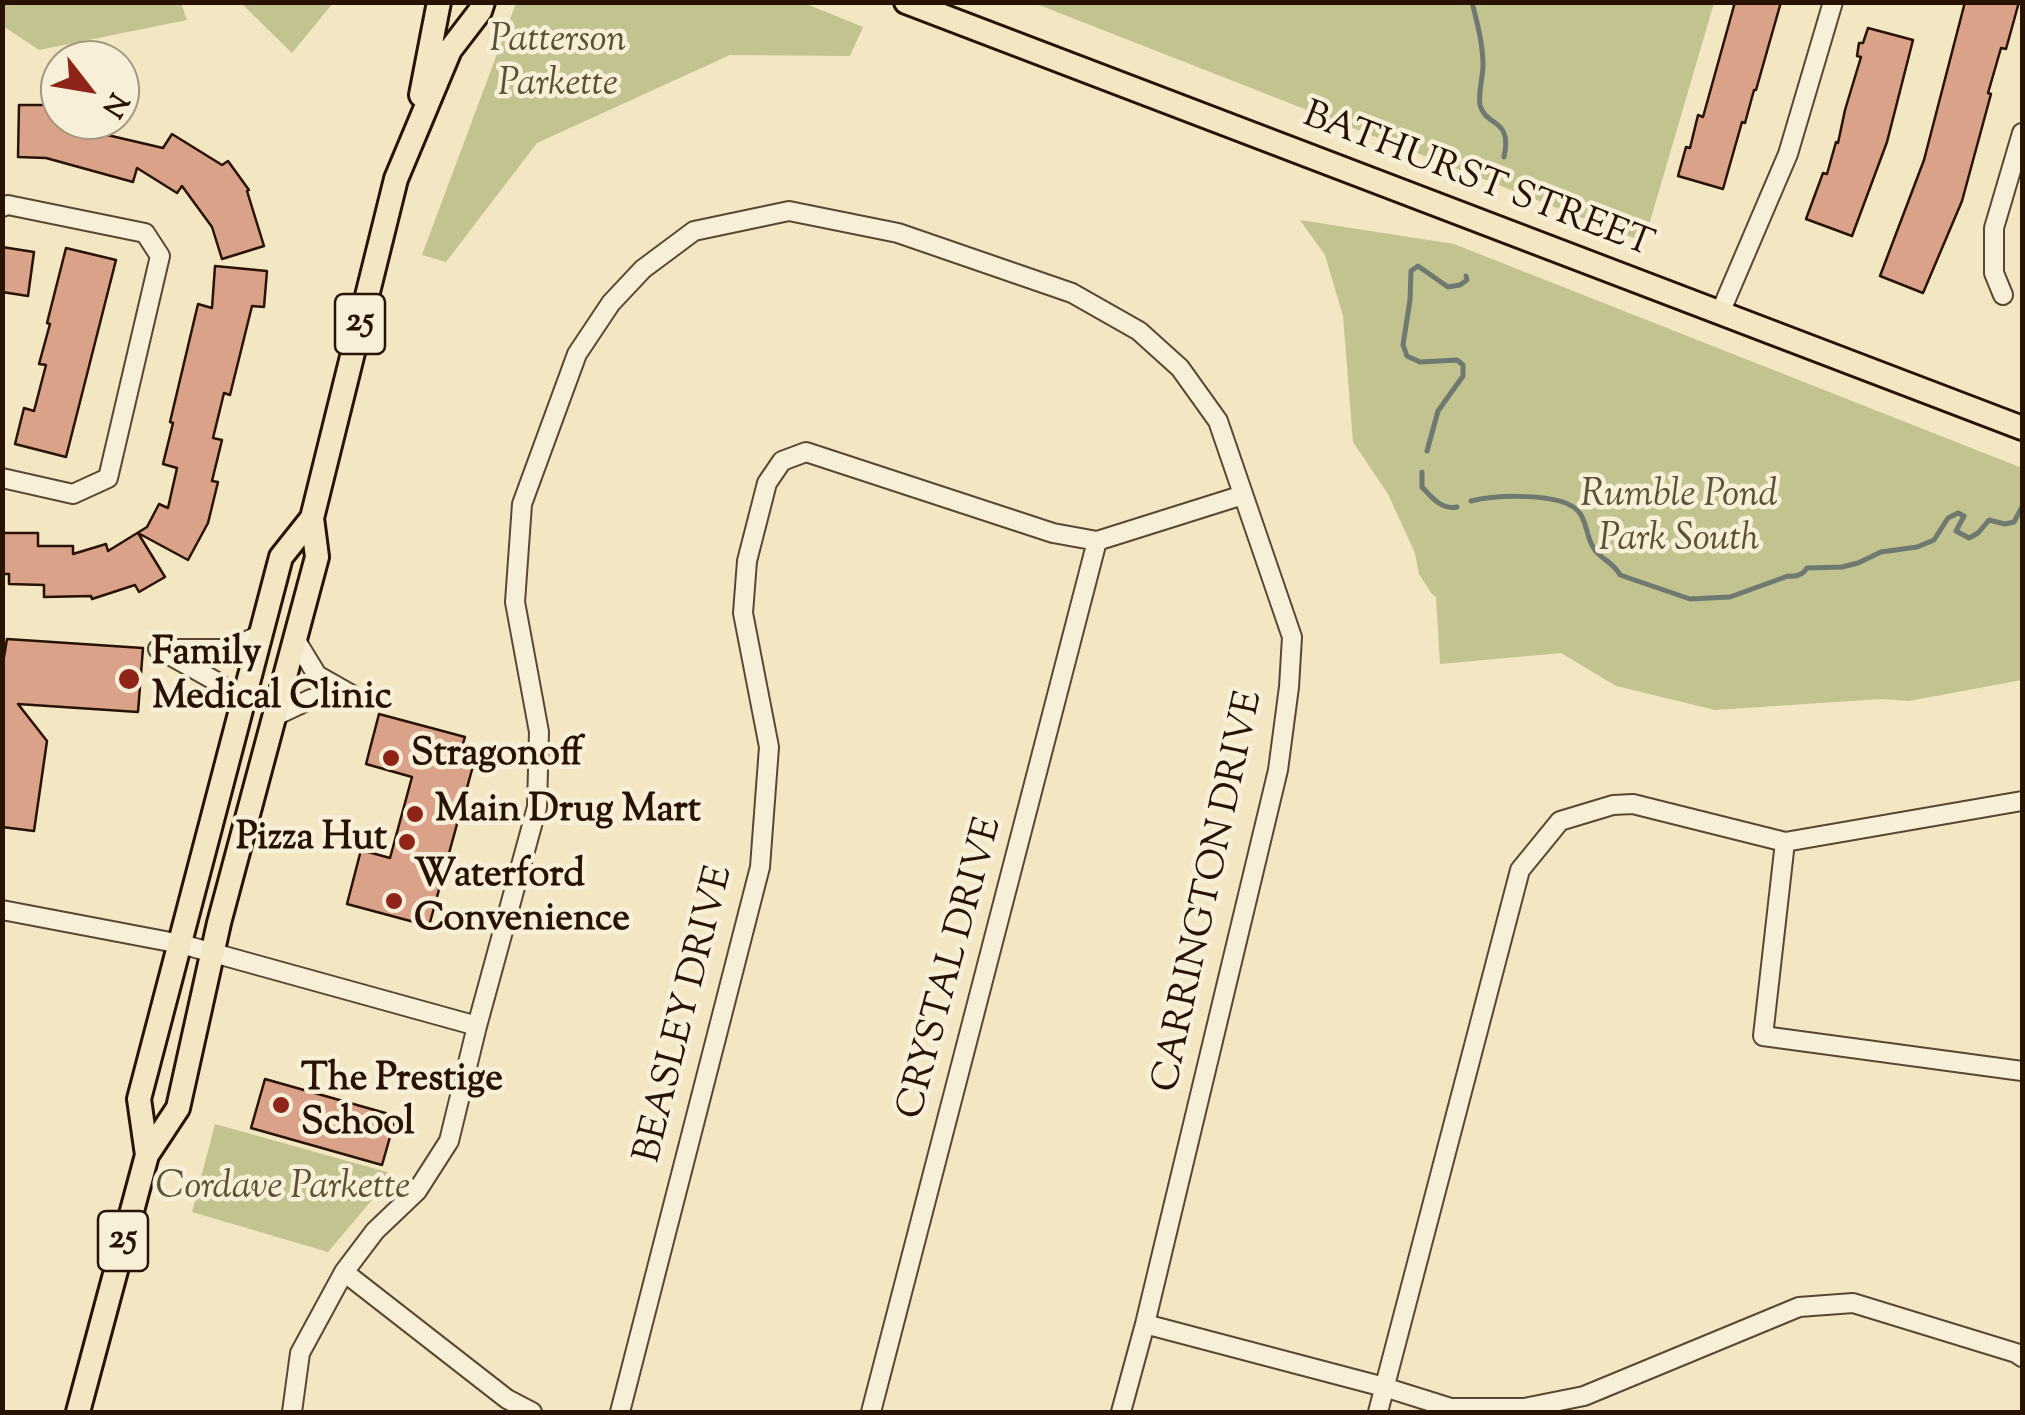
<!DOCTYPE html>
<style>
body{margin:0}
#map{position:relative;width:2025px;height:1415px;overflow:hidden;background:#f2e7c2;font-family:"Sorts Mill Goudy",serif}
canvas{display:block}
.frame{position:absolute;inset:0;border:5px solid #271203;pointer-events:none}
.north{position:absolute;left:40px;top:40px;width:100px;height:100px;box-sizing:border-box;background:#f7efd7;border:2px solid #a49782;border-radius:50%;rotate:121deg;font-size:28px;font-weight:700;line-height:40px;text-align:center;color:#271203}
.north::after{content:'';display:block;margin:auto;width:35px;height:45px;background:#8f2418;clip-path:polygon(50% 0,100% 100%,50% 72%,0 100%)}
</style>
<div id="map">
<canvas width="2025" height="1415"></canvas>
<div class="frame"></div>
<div class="north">N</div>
</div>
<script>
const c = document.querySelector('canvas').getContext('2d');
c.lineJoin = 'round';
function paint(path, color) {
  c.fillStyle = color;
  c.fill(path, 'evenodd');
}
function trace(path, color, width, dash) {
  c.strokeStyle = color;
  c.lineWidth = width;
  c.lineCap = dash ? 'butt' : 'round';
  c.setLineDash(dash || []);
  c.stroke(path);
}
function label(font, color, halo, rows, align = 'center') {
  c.font = font + ' "Sorts Mill Goudy",serif';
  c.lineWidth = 9;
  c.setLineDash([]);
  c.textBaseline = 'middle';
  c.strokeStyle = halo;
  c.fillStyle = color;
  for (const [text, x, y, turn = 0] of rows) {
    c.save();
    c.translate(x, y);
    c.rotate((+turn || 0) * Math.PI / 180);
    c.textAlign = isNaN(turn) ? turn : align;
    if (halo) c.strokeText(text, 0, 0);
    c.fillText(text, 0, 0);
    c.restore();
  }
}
const green = new Path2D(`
 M2,3H181L187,20L39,50L3,26Z
 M241,3H333L292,53Z
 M516,3H804L863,27L850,56L730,55L537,143L446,262L422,255Z
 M1034,3H1714L1644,242Z
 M1300,220L1454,244L2022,468V680L1909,701L1881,699L1715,710L1616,686L1561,653L1440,664L1436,597L1432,594L1419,574L1415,553L1388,494L1353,442L1343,316L1325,255Z
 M215,1124L394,1174L328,1252L192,1212Z`);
const stream = new Path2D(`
 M105,2H108
 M1472,2C1477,22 1483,44 1483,65C1483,77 1478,93 1480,105C1485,127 1513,117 1504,157
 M1427,451L1438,411L1463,376V365L1457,360L1420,362L1407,356L1403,345L1410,300L1411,271L1418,266L1448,287L1460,285L1467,280L1466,276
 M1422,472V487C1432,498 1442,510 1457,507
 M1471,501C1495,495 1561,492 1578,511C1587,520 1586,536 1593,547C1600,560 1612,560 1620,575L1690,599L1730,597L1788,576C1797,577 1803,575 1807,568L1842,567L1858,563L1881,552L1917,547L1934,540L1948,518L1958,513L1964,516L1956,531L1969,538L1978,533L1989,520L2005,524L2014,522L2022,507`);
const building = new Path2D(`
 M1735,2H1781L1756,90H1754L1745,123L1742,122L1723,189L1678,176L1686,147L1690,148L1698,115L1703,117Z
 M1965,2H2019L2006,49L2001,48L1988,93L1991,94L1962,201L1923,293L1880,276L1924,160Z
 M1868,28L1913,40L1887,142L1852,236L1806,219L1823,173L1827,174L1836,142L1838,143L1845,110L1861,57L1857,56L1859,43H1863Z
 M19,105H55V120H107L103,134L163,148L172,134L222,165L228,161L249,190L247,191L264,246L222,259L212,227L182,186L177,193L137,168L133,182L46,158L18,157Z
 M2,247L34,252L28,296L2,292Z
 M66,248L116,260L66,457L15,444L24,408L34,411L46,365L39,364L50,324L47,323Z
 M215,266L267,271L264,307L252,306L230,395L224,393L213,438L222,440L212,481L218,482L208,523L188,560L138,533L165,577L139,592L135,585L92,599L91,596L44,597V585L9,584V574H2V533H38V546H73V554L106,544L108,551L147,527L159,504L168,508L177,468L163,464L173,423L170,422L198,304L212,308Z
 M7,639L143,648L138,712L18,704L47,741L34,831L2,827V669Z
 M379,714L465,737L461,750L476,755L429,926L347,904L361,850L390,858L412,777L366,764Z
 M265,1079L396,1116L382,1165L251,1128Z`);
const minor = new Path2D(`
 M2,207L8,205L145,233L160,256L108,478L73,494L2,478
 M2003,295L1994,273V228L2022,133
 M1720,313L1788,154L1833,2
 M295,639L317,675L354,696
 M158,649H229L262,634
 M162,651L219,683L241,711
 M275,716L311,699L354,696
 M1785,842L1763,1036L2022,1071
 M2,910L181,944L477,1026
 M344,1272L507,1399L532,1412
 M1145,1324L1384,1387L1451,1408H1524L1584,1396L1799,1307L1853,1303L2016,1353L2022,1357
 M292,1412L300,1353L344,1272L375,1231L417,1191L449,1141L477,1026L537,807L539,732L515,602L522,504L577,354L611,303L643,269L694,231L789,211L898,233L1072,293L1139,331L1180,368L1218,421L1292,637L1289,687L1278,770L1145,1324L1121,1412
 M620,1412L760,867L769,747L743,613L747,561L767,483L782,461L806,452L1053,533L1097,541L1243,495
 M871,1412L1097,541
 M1378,1412L1520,870L1560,821L1613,805L1633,804L1785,842L2022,801`);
const major = new Path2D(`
 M906,2L2022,428
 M421,95L439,2
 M147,1155L139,1099L281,557L312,518
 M78,1412L147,1155L178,1108L219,923L317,557L312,518L396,179L450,50L480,11L483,2`);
const markers = [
 [129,679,12,"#8f2418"],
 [391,758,10,"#8f2418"],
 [415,814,10,"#8f2418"],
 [407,842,10,"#8f2418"],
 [394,901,10,"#8f2418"],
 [281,1105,10,"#8f2418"]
];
const shields = [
 [360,324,50],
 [123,1241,50]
];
const shieldNames = [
 ["25",360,324],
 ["25",123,1241]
];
const parkNames = [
 ["Patterson",558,44],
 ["Parkette",558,88],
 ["Rumble Pond",1679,499],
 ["Park South",1679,543],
 ["Cordave Parkette",283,1191]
];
const streetNames = [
 ["BATHURST STREET",1477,183,21],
 ["CARRINGTON DRIVE",1211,892,-78],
 ["CRYSTAL DRIVE",953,969,-75],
 ["BEASLEY DRIVE",687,1015,-76]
];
const poiNames = [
 ["Family",152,657],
 ["Medical Clinic",152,701],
 ["Stragonoff",411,758],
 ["Main Drug Mart",435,814],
 ["Pizza Hut",387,842,"right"],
 ["Waterford",414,879],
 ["Convenience",414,923],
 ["The Prestige",301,1083],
 ["School",301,1127]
];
paint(green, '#c2c38e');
trace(stream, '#6e7971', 5);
paint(building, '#daa288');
trace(building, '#271203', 2.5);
trace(minor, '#5a4733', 22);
trace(major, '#271203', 28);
trace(minor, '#f7efd7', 18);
trace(major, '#f2e7c2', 22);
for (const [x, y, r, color] of markers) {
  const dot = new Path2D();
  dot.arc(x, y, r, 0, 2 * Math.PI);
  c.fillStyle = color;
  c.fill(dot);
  trace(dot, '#f7efd7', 4);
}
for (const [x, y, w] of shields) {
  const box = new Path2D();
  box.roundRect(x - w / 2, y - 30, w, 60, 8);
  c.fillStyle = '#f7efd7';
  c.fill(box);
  trace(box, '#271203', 2.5);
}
label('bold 35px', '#271203', null, shieldNames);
label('italic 38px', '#5d5034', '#f7efd7', parkNames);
label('38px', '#271203', '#f7efd7', streetNames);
label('bold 38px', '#271203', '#f7efd7', poiNames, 'left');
</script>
